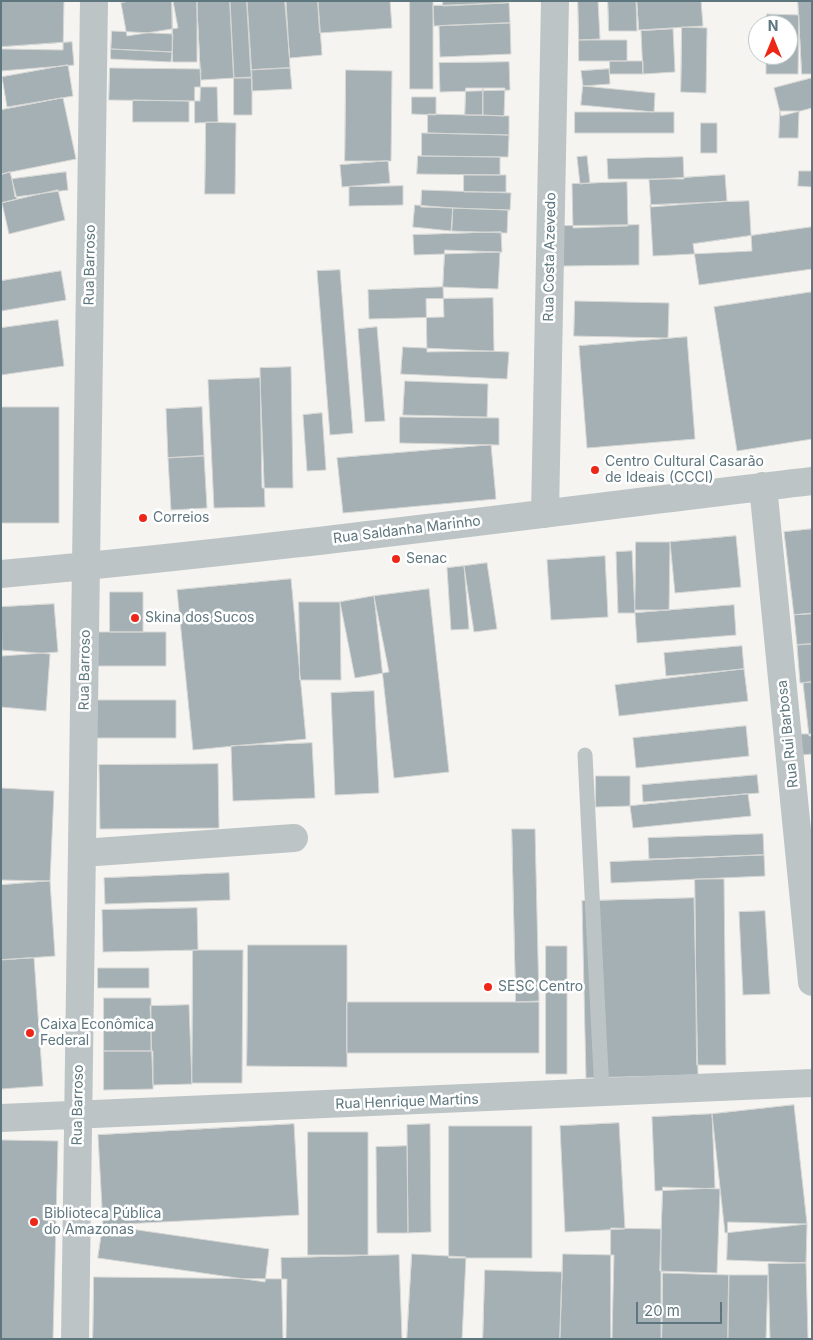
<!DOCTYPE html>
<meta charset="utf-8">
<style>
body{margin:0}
#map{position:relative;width:813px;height:1340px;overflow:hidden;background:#f5f4f1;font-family:Inter,sans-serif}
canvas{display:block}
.frame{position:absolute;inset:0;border:2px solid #5e767e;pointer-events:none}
.north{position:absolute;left:748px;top:15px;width:50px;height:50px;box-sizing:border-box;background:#fff;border:1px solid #bfc8cb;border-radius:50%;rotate:0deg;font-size:14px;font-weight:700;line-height:20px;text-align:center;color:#5e767e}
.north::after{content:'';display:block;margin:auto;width:18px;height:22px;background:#ee2618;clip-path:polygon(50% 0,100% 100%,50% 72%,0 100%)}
.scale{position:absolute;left:636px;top:1302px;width:86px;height:22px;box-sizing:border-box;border:2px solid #5e767e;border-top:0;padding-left:6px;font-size:15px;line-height:18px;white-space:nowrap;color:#5e767e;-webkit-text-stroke:4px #fff;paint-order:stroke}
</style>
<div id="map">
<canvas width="813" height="1340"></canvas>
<div class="frame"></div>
<div class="north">N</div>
<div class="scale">20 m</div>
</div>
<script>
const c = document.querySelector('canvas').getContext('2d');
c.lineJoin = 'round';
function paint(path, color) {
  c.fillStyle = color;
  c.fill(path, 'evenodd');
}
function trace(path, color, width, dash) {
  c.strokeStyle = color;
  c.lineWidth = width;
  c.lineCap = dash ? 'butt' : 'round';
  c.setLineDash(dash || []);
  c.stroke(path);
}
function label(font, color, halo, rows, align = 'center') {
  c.font = font + ' Inter,sans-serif';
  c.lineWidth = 5;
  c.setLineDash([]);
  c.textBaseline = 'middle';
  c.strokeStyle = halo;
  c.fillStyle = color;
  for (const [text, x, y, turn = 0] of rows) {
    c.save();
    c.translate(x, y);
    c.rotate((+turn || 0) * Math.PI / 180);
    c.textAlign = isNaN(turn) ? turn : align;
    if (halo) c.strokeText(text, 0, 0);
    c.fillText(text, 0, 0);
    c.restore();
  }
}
const building = new Path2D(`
 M1,1H64L63,50L1,49Z
 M130,1H173L178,28L127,36L121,3Z
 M172,1H197V62H173Z
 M197,1H230L234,78L201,80Z
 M230,1H247L252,77L234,78Z
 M247,1H286L290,68L251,70Z
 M285,1H318L322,55L290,58Z
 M318,1H390L392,28L320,33Z
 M410,1H433V89H410Z
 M443,1H506V3L443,6Z
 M578,1H598L600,39L579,40Z
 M608,1H636L637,31H609Z
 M637,1H701L703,26L639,30Z
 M798,1H812V74H802Z
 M509,3L510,23L434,26L433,6Z
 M767,14L799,15L798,74H766V55H788V25H767Z
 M510,23L511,54L440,57L439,26Z
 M682,27L707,28L706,93L681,92Z
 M673,29L675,72L643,74L641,31Z
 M112,31L173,34L172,52L111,49Z
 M579,40H627V61H579Z
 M72,42L74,65L1,71V47Z
 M111,49L172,52L171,62L111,59Z
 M610,61H643V74H610Z
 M509,62L510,90L440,92L439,63Z
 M68,65L73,96L7,107L2,77Z
 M110,68L201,69L200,101L109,100Z
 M290,68L292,89L252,91L251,70Z
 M609,69L610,84L583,86L581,71Z
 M346,70L392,71L391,161H345Z
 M234,78H252V115H234Z
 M812,78V108L781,116L774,88Z
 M583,86L655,93L654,112L581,105Z
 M195,87H217L218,122L195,123Z
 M466,88H483V115H465Z
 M483,88H505L504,116L483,115Z
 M412,97H436V115L412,114Z
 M63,98L76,159L1,174V110Z
 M133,100L189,101V122H133Z
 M780,111H799L798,138H779Z
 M575,112H674V133H575Z
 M428,114L509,116V135L428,133Z
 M206,122L236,123L235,194H205Z
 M701,123H717V153H701Z
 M422,133L509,135L508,157L422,156Z
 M418,156L500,157V175L417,174Z
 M587,156L590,183L580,184L577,157Z
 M683,157L684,179H608L607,159Z
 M388,161L390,183L342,187L340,165Z
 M799,171H812V187L798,186Z
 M10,172L17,199L1,203V175Z
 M66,172L68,190L15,197L12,179Z
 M464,175H506V192H464Z
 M725,175L727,201L651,207L649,180Z
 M627,182L628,226L573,228L572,184Z
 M403,186V205L349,206V187Z
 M58,190L65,220L9,234L2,203Z
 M422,190L511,193L510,210L421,207Z
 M749,201L752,251L653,256L650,205Z
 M415,205L453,208L451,231L413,227Z
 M453,208L508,210L507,233L452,231Z
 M639,225V265L563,266V226Z
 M812,227V269L699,285L693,244Z
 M501,232L502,252L414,255L413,235Z
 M445,250L500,252L498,289L443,287Z
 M340,270L353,433L330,435L317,271Z
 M61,271L66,300L1,311V281Z
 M443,287L444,317L369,319L368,290Z
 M812,292V439L737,451L714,307Z
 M493,298L494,351L427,352L426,299Z
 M575,301L669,303L668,338L574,336Z
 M58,320L64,366L1,375V328Z
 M377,327L385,421L365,422L358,329Z
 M687,337L695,439L587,448L579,346Z
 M403,347L509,352L507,379L401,374Z
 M291,367L293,488H262L260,368Z
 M260,378L265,507L214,508L208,380Z
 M405,381L488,384L487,417L403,415Z
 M1,407H59V523H1Z
 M202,407L204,456L168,458L166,409Z
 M322,413L326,470L307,471L303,415Z
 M400,417L499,418V445L400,443Z
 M491,445L496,499L343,513L337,458Z
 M204,456L207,508L171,510L168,458Z
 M812,529V613L794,615L784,532Z
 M736,536L741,587L675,593L670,542Z
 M636,542H670L669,610H635Z
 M632,551L635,613H618L616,552Z
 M605,556L608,617L551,620L547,560Z
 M487,563L497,629L474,632L464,566Z
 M464,566L469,629L451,630L447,568Z
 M291,579L306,739L193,750L177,590Z
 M429,589L449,772L394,778L374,596Z
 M110,592H143V632H110Z
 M374,596L389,672L355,678L340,602Z
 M299,602H340L341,680H300Z
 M54,604L58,652L2,656L1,607Z
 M734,605L736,635L637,643L635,613Z
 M812,614V644L797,645L794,615Z
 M98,632H166V666H98Z
 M812,644V682L800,683L797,645Z
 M742,646L744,669L666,676L664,653Z
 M1,650L50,654L46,711L1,707Z
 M744,669L748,701L619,716L615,685Z
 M812,682V736H809L803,683Z
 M374,691L379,793L335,795L331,693Z
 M97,700H176V738H97Z
 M746,726L749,756L636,768L633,738Z
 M800,734H812V754L802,755Z
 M312,743L315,798L233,801L231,746Z
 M218,764L219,828L100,829L99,765Z
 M757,775L759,793L643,802L642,785Z
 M596,776H630V806L596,807Z
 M1,788L54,791L50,881L1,880Z
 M748,794L751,816L633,828L630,806Z
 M512,829H535L539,1001L516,1002Z
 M763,834L764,855L649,859L648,838Z
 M764,855L765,876L611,883L610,862Z
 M229,873L230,900L105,904L104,878Z
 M695,879H724L726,1065H697Z
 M50,881L55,956L1,960V885Z
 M694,898L698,1075L586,1078L582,901Z
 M197,908L198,950L103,952L102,910Z
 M765,911L770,994L743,995L739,912Z
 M248,945H347V1067L247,1066Z
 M546,946H567V1074H546Z
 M193,950H243L242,1083H192Z
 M34,958L43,1086L1,1089V960Z
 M98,968H149V988H98Z
 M104,998H151V1051H104Z
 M347,1002H539V1053H347Z
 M189,1005L192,1084L153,1085L150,1006Z
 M104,1051H153V1089L104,1090Z
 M794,1105L807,1224L725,1233L712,1114Z
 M712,1114L715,1188L655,1191L652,1117Z
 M619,1123L625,1229L565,1232L560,1126Z
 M294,1124L299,1215L103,1225L98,1135Z
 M430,1124L431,1232L408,1233L407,1125Z
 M449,1126H532V1258H449Z
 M308,1132H368V1255H308Z
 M1,1140L58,1141L53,1339H1Z
 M407,1146L408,1233H377L376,1147Z
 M663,1187L720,1189L717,1273L660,1271Z
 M728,1222L807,1224L806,1263L727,1260Z
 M103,1225L269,1249L265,1282L98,1258Z
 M611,1228L661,1229V1339H611Z
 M412,1254L466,1257L462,1339H407Z
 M563,1254L614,1255L612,1339H560Z
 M399,1255L402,1339H283L281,1258Z
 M806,1263L808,1339H770L768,1264Z
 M485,1270L562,1272L560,1339H483Z
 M663,1273L729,1275L728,1339H662Z
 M729,1275H768L766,1339H728Z
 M94,1277L287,1279L286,1339H93Z`);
const lane = new Path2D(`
 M585,755L602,1093`);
const street = new Path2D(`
 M763,486L812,982
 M545,514L555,1
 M1,574C272,550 542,513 812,481
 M82,853L294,838
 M1,1118L812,1083
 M75,1339L94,1`);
const markers = [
 [595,470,5,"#ee2618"],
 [143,518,5,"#ee2618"],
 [396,559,5,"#ee2618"],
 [135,618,5,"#ee2618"],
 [488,987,5,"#ee2618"],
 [30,1033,5,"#ee2618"],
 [34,1222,5,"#ee2618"]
];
const streetNames = [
 ["Rua Costa Azevedo",550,257,-89],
 ["Rua Barroso",90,265,-89],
 ["Rua Saldanha Marinho",407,530,-7],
 ["Rua Barroso",85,670,-89],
 ["Rua Rui Barbosa",788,734,-96],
 ["Rua Henrique Martins",407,1102,-2],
 ["Rua Barroso",78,1105,-89]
];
const poiNames = [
 ["Centro Cultural Casarão",605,462],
 ["de Ideais (CCCI)",605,478],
 ["Correios",153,518],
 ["Senac",406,559],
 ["Skina dos Sucos",145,618],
 ["SESC Centro",498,987],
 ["Caixa Econômica",40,1025],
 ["Federal",40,1041],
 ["Biblioteca Pública",44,1214],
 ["do Amazonas",44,1230]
];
paint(building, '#a4b0b3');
trace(building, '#d6d6d4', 1);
trace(lane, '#bdc4c6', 15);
trace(street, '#bdc4c6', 28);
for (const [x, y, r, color] of markers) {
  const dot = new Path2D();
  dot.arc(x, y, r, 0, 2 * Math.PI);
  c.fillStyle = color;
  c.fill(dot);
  trace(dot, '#fff', 2);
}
label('14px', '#5e767e', '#fff', streetNames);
label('14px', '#5e767e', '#fff', poiNames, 'left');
</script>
